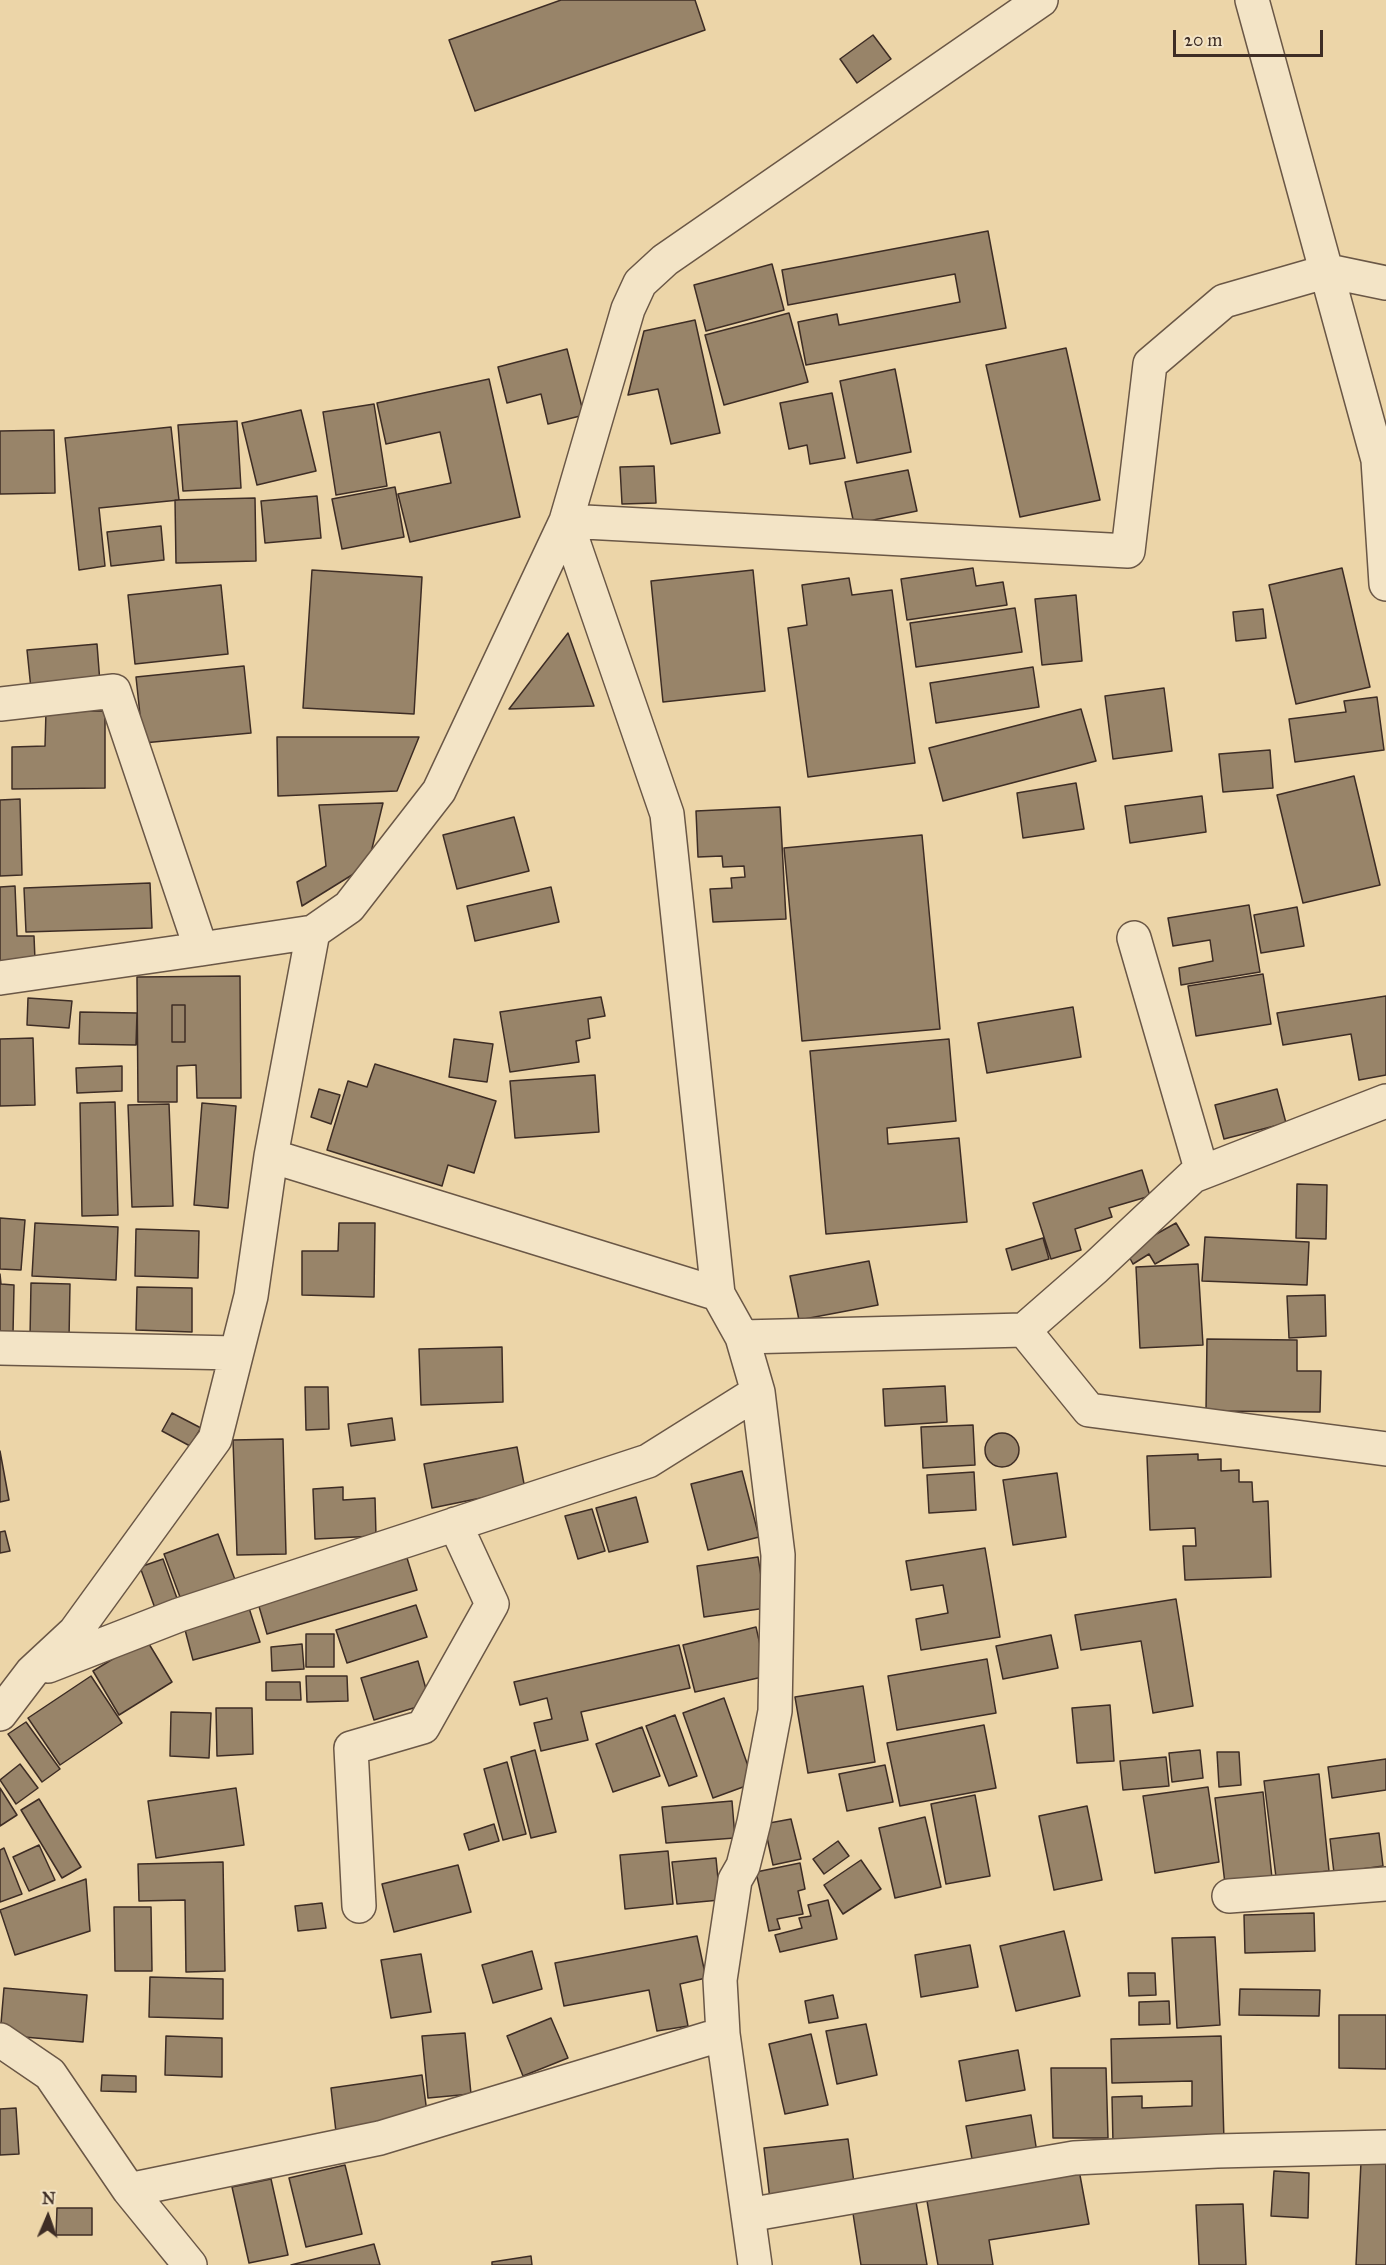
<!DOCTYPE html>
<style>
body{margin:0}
#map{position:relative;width:1386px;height:2265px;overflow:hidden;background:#ecd5a8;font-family:"IM FELL Great Primer",serif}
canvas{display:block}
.north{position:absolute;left:18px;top:2187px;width:60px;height:60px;-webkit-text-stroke:4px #f3e4c6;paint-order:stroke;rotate:2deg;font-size:16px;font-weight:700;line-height:24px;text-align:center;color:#3e2d25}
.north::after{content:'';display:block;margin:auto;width:21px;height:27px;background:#3e2d25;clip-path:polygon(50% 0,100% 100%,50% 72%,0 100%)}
.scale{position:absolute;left:1173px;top:30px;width:150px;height:27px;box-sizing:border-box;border:3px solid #3e2d25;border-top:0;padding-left:8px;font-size:18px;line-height:21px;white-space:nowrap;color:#3e2d25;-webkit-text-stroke:4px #f3e4c6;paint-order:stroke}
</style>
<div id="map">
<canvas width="1386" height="2265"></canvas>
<div class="north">N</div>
<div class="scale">20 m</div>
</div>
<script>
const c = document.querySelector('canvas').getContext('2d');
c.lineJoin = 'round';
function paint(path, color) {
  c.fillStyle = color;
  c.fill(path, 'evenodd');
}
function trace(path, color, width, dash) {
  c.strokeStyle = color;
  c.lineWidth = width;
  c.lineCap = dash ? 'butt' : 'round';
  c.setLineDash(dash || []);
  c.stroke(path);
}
const building = new Path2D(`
 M561,0H695L705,30L475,111L449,40Z
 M873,35L891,59L857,83L840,59Z
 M988,231L1006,328L806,365L798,322L837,314L839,325L960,302L955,274L788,305L782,270Z
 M772,264L784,310L706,331L694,285Z
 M789,313L808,382L724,405L705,335Z
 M695,320L720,433L671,444L658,389L628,395L644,331Z
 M1066,348L1100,500L1020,517L986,365Z
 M567,349L584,415L548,424L541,394L507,403L498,367Z
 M895,369L911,452L857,463L840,381Z
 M489,379L520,517L410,542L398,494L451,483L440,432L386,444L377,403Z
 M832,393L845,458L810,464L807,445L789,449L780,403Z
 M374,404L387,486L336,495L323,412Z
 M301,410L316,471L257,485L242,423Z
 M237,421L241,488L183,491L178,425Z
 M171,427L179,500L99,508L105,566L79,570L65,438Z
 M54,430L55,493L0,494V431Z
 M654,466L656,503L622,504L620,467Z
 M908,470L917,511L854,524L845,482Z
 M395,487L404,537L342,549L332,499Z
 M317,496L321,538L265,543L261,501Z
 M255,498L256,561L176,563L175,500Z
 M161,526L164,560L111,566L107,532Z
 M973,568L976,586L1003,582L1007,605L907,620L901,579Z
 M1342,568L1370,687L1296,704L1269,585Z
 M312,570L422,577L414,714L303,708Z
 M753,570L765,691L663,702L651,581Z
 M849,578L852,595L892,590L915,763L808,777L788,628L807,625L802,585Z
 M221,585L228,654L135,664L128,595Z
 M1076,595L1082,661L1042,665L1035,599Z
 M1015,608L1022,652L916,667L910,623Z
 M1263,609L1266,638L1236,641L1233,612Z
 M568,633L594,706L509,709Z
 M97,644L100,683L31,689L27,650Z
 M244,666L251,733L143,743L136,677Z
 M1033,667L1039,707L936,723L930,683Z
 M1164,688L1172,751L1113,759L1105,696Z
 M1377,697L1384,750L1295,762L1289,719L1346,712L1344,701Z
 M1081,709L1096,761L943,801L929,748Z
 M46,711H105V788L12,789V747L45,746Z
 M277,737H419L397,791L278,796Z
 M1270,750L1273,788L1223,792L1219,754Z
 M1354,776L1380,885L1303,903L1277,795Z
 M1076,783L1084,829L1023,838L1017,793Z
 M1202,796L1206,832L1130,843L1125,806Z
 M20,799L22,875L0,876V800Z
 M383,803L368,865L302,906L297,882L326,866L319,805Z
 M780,807L786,919L713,922L710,889L732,888L731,878L745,877L744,866L723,867L722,856L698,857L696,811Z
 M514,817L529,871L457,889L443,835Z
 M922,835L940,1029L802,1041L784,848Z
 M150,883L152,928L26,932L24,888Z
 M15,886L17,936H34L35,960L0,961V887Z
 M551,887L559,922L475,941L467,906Z
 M1249,905L1260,972L1181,985L1179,968L1213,961L1210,940L1173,946L1168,918Z
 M1297,907L1304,946L1261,953L1254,915Z
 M1263,974L1271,1024L1196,1036L1188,986Z
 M240,976L241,1098H197L196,1065L177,1066V1102H138L137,977ZM172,1005H185V1042H172Z
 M1386,996V1075L1359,1080L1351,1034L1283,1045L1277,1013Z
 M601,997L605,1016L588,1019L590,1038L576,1041L579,1062L510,1072L500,1012Z
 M28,998L72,1001L69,1028L27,1025Z
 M172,1005H185V1042H172Z
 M1073,1007L1081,1057L987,1073L978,1023Z
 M80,1012L137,1013L136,1045L79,1044Z
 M33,1038L35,1105L0,1106V1039Z
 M454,1039L493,1044L487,1082L449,1077Z
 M949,1039L956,1121L887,1128L888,1144L959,1138L967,1222L826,1234L810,1051Z
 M375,1064L496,1101L474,1173L448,1165L442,1186L327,1150L348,1081L367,1087Z
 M122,1066V1091L77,1093L76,1068Z
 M595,1075L599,1132L515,1138L510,1081Z
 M319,1089L340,1095L331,1124L311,1117Z
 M1277,1089L1286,1123L1224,1139L1215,1105Z
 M115,1102L118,1215L82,1216L80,1103Z
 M202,1103L236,1106L228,1208L194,1205Z
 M169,1104L173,1206L132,1207L128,1105Z
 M1142,1170L1150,1196L1109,1208L1112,1217L1075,1229L1081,1250L1051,1259L1033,1203Z
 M1297,1184L1327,1185L1326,1239L1296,1238Z
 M0,1218L25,1220L21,1270L0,1269Z
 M35,1223L118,1227L116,1280L32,1276Z
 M339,1223H375L374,1297L302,1295V1251H338Z
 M1176,1223L1189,1245L1155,1264L1149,1254L1133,1264L1126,1251Z
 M136,1229L199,1231L198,1278L135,1276Z
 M1205,1237L1309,1242L1307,1285L1202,1281Z
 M1043,1238L1049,1259L1012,1270L1006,1249Z
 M869,1261L878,1305L799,1320L790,1276Z
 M1198,1264L1203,1345L1140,1348L1136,1267Z
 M0,1274L1,1284L14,1285L13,1334H0Z
 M31,1283L70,1284L69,1339L30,1337Z
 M137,1287L192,1288V1332L136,1330Z
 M1325,1295L1326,1336L1289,1338L1287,1296Z
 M1207,1339L1297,1340V1371H1321L1320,1412L1206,1411Z
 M502,1347L503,1402L421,1405L419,1349Z
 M945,1386L947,1422L885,1426L883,1389Z
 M305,1387H328L329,1429L306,1430Z
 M172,1413L201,1428L190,1446L162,1431Z
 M392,1418L395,1440L351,1446L348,1424Z
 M973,1425L975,1465L923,1468L921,1427Z
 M985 1450a17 17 0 1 1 34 0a17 17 0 1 1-34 0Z
 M283,1439L286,1554L237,1555L233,1440Z
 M517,1447L525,1489L432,1508L424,1464Z
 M0,1451L9,1500L0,1502Z
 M1198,1454V1460L1221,1459V1471L1239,1470V1482H1252L1253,1502L1268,1501L1271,1577L1185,1580L1183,1546H1196L1195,1528L1150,1530L1147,1456Z
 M742,1471L759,1537L708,1550L691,1484Z
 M974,1472L976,1510L929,1513L927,1475Z
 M1057,1473L1066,1537L1013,1545L1003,1480Z
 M343,1487V1500L375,1498L376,1536L315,1539L313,1489Z
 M636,1497L648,1542L609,1552L596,1508Z
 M592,1509L605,1551L578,1559L565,1516Z
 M5,1531L10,1551L0,1553V1532Z
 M218,1534L237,1585L183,1605L164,1554Z
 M985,1548L1000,1637L921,1650L916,1619L948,1613L943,1585L911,1590L906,1561Z
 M758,1557L766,1608L704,1617L697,1566Z
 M407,1558L417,1590L267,1634L258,1603Z
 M163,1559L179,1604L156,1611L140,1567Z
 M1176,1599L1193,1706L1153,1713L1141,1641L1081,1650L1075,1615Z
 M416,1605L427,1637L347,1663L336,1630Z
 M249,1608L260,1642L193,1660L184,1626Z
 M756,1627L767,1676L695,1692L683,1645Z
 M306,1634H334V1667H306Z
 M1051,1635L1058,1668L1003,1679L996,1646Z
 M146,1639L172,1682L119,1715L93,1671Z
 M302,1644L304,1669L272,1671L271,1647Z
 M679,1645L690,1688L581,1712L588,1740L541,1751L534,1723L552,1719L547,1698L520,1705L514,1682Z
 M987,1659L996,1713L897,1730L888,1676Z
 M418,1661L430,1703L374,1720L361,1678Z
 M91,1676L122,1723L60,1765L28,1718Z
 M306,1676H347L348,1701L307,1702Z
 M266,1682H300L301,1700H266Z
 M863,1686L875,1762L808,1773L795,1697Z
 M724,1698L754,1783L713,1798L683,1713Z
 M1110,1705L1114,1761L1077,1763L1072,1708Z
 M216,1708H252L253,1754L217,1756Z
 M171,1712L211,1713L209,1758L170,1756Z
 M675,1715L697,1776L669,1786L646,1726Z
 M26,1722L60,1769L42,1782L8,1734Z
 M984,1725L996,1788L900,1806L887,1743Z
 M642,1727L660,1776L613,1792L596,1744Z
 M535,1750L556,1832L531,1838L511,1757Z
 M1200,1750L1203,1778L1172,1782L1169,1753Z
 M1217,1752H1239L1241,1785L1219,1787Z
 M1166,1757L1169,1786L1123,1790L1120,1761Z
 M1386,1759V1790L1332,1798L1328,1767Z
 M507,1762L526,1834L503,1840L484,1769Z
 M20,1764L38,1788L16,1804L0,1780Z
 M885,1765L893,1802L847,1811L839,1774Z
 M1319,1774L1329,1871L1276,1877L1264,1781Z
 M1208,1787L1219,1862L1155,1873L1143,1796Z
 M0,1788L17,1815L0,1826Z
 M236,1788L244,1845L156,1858L148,1801Z
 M1263,1792L1272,1878L1225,1884L1215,1798Z
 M975,1795L990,1876L946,1884L931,1804Z
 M39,1799L81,1867L62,1878L21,1810Z
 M732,1801L735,1838L666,1843L662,1807Z
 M1087,1806L1102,1880L1054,1890L1039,1816Z
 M925,1817L941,1887L895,1898L879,1828Z
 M791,1819L801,1859L773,1865L764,1824Z
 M494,1824L499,1841L469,1850L464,1834Z
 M1379,1833L1383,1866L1334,1873L1330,1839Z
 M838,1841L849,1856L824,1874L813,1859Z
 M39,1845L55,1880L29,1891L13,1857Z
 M4,1848L22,1894L0,1902V1850Z
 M668,1851L673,1904L625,1909L620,1855Z
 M716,1858L720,1900L677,1904L672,1862Z
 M861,1860L881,1889L843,1914L824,1885Z
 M223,1862L225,1971L186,1972L185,1900L139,1901L138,1864Z
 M800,1863L805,1889L798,1891L803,1914L777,1919L780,1929L769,1931L756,1872Z
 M458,1865L471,1912L394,1932L382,1884Z
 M86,1879L90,1931L15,1955L0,1910Z
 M828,1900L837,1939L780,1952L775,1935L802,1928L799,1918L811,1916L808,1905Z
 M322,1903L326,1928L298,1931L295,1906Z
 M114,1907H151L152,1971H115Z
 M1314,1913L1315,1951L1245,1953L1244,1915Z
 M1064,1931L1080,1996L1016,2011L1000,1946Z
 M697,1936L706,1978L680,1984L688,2026L657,2031L649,1990L564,2006L555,1963Z
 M1215,1937L1220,2025L1177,2028L1172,1938Z
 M970,1945L978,1987L921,1997L915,1955Z
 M532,1951L542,1989L493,2003L482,1965Z
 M421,1954L431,2012L391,2018L381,1960Z
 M1128,1973H1155L1156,1995L1129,1996Z
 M150,1977L223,1979V2019L149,2017Z
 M4,1988L87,1995L83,2042L0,2035Z
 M1240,1989L1320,1990L1319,2016L1239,2015Z
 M833,1995L838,2018L809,2023L805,2001Z
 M1169,2001L1170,2024L1139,2025V2002Z
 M1339,2015H1386V2069L1339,2068Z
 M551,2018L568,2058L523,2076L507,2036Z
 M866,2024L877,2075L837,2084L826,2031Z
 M465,2033L471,2094L428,2098L422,2036Z
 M811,2034L828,2105L785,2114L769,2044Z
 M166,2036L222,2038V2077L165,2075Z
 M1221,2036L1224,2141L1113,2143L1112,2097L1142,2096V2108L1192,2106V2081L1112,2083L1111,2039Z
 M1018,2050L1025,2090L966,2101L959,2061Z
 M1051,2068H1106L1108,2138H1053Z
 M102,2075L136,2076V2092L101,2091Z
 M422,2075L428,2120L336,2132L331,2088Z
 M16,2108L19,2154L0,2155V2109Z
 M1031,2115L1038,2159L974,2170L966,2126Z
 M848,2139L855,2190L770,2200L764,2148Z
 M1361,2162L1386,2164V2265H1356Z
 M345,2165L362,2234L306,2247L289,2178Z
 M1079,2170L1089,2224L989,2240L993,2265H938L926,2195Z
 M1274,2171L1309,2173L1308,2218L1271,2216Z
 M271,2179L288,2255L249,2263L232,2187Z
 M915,2196L927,2265H861L852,2207Z
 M1243,2204L1246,2265H1199L1196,2205Z
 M57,2208H92V2235H56Z
 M374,2244L380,2265H291Z
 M531,2256L532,2265H492V2262Z`);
const minor = new Path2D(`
 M1252,0L1378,460L1386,584
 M0,704L114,691L201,949L313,932
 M1134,938L1202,1172
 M0,978L201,949
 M271,1156L718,1294L742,1337L1024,1330L1089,1410L1386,1449
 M718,1294L667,814L566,521L1128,551L1150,364L1224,301L1328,271L1386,283
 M1024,1330L1095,1268L1193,1176L1386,1101
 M0,1348L236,1353
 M48,1666L179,1615L648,1461L758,1392L742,1337
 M0,1714L32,1672L75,1632L215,1439L251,1296L271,1156L313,932L349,907L439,791L566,521L628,309L640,283L665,260L1041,0
 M1229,1896L1386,1884
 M359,1906L351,1748L423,1727L492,1604L455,1524
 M0,2040L50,2074L129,2190L190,2265
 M129,2190L380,2138L723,2034
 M748,2215L1074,2158L1217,2151L1386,2147
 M755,2265L723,2034L720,1980L735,1880L743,1866L754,1822L775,1711L778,1555L758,1392`);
paint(building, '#988469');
trace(building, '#3e2d25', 1.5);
trace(minor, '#6a5746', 36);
trace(minor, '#f3e4c6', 33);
</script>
